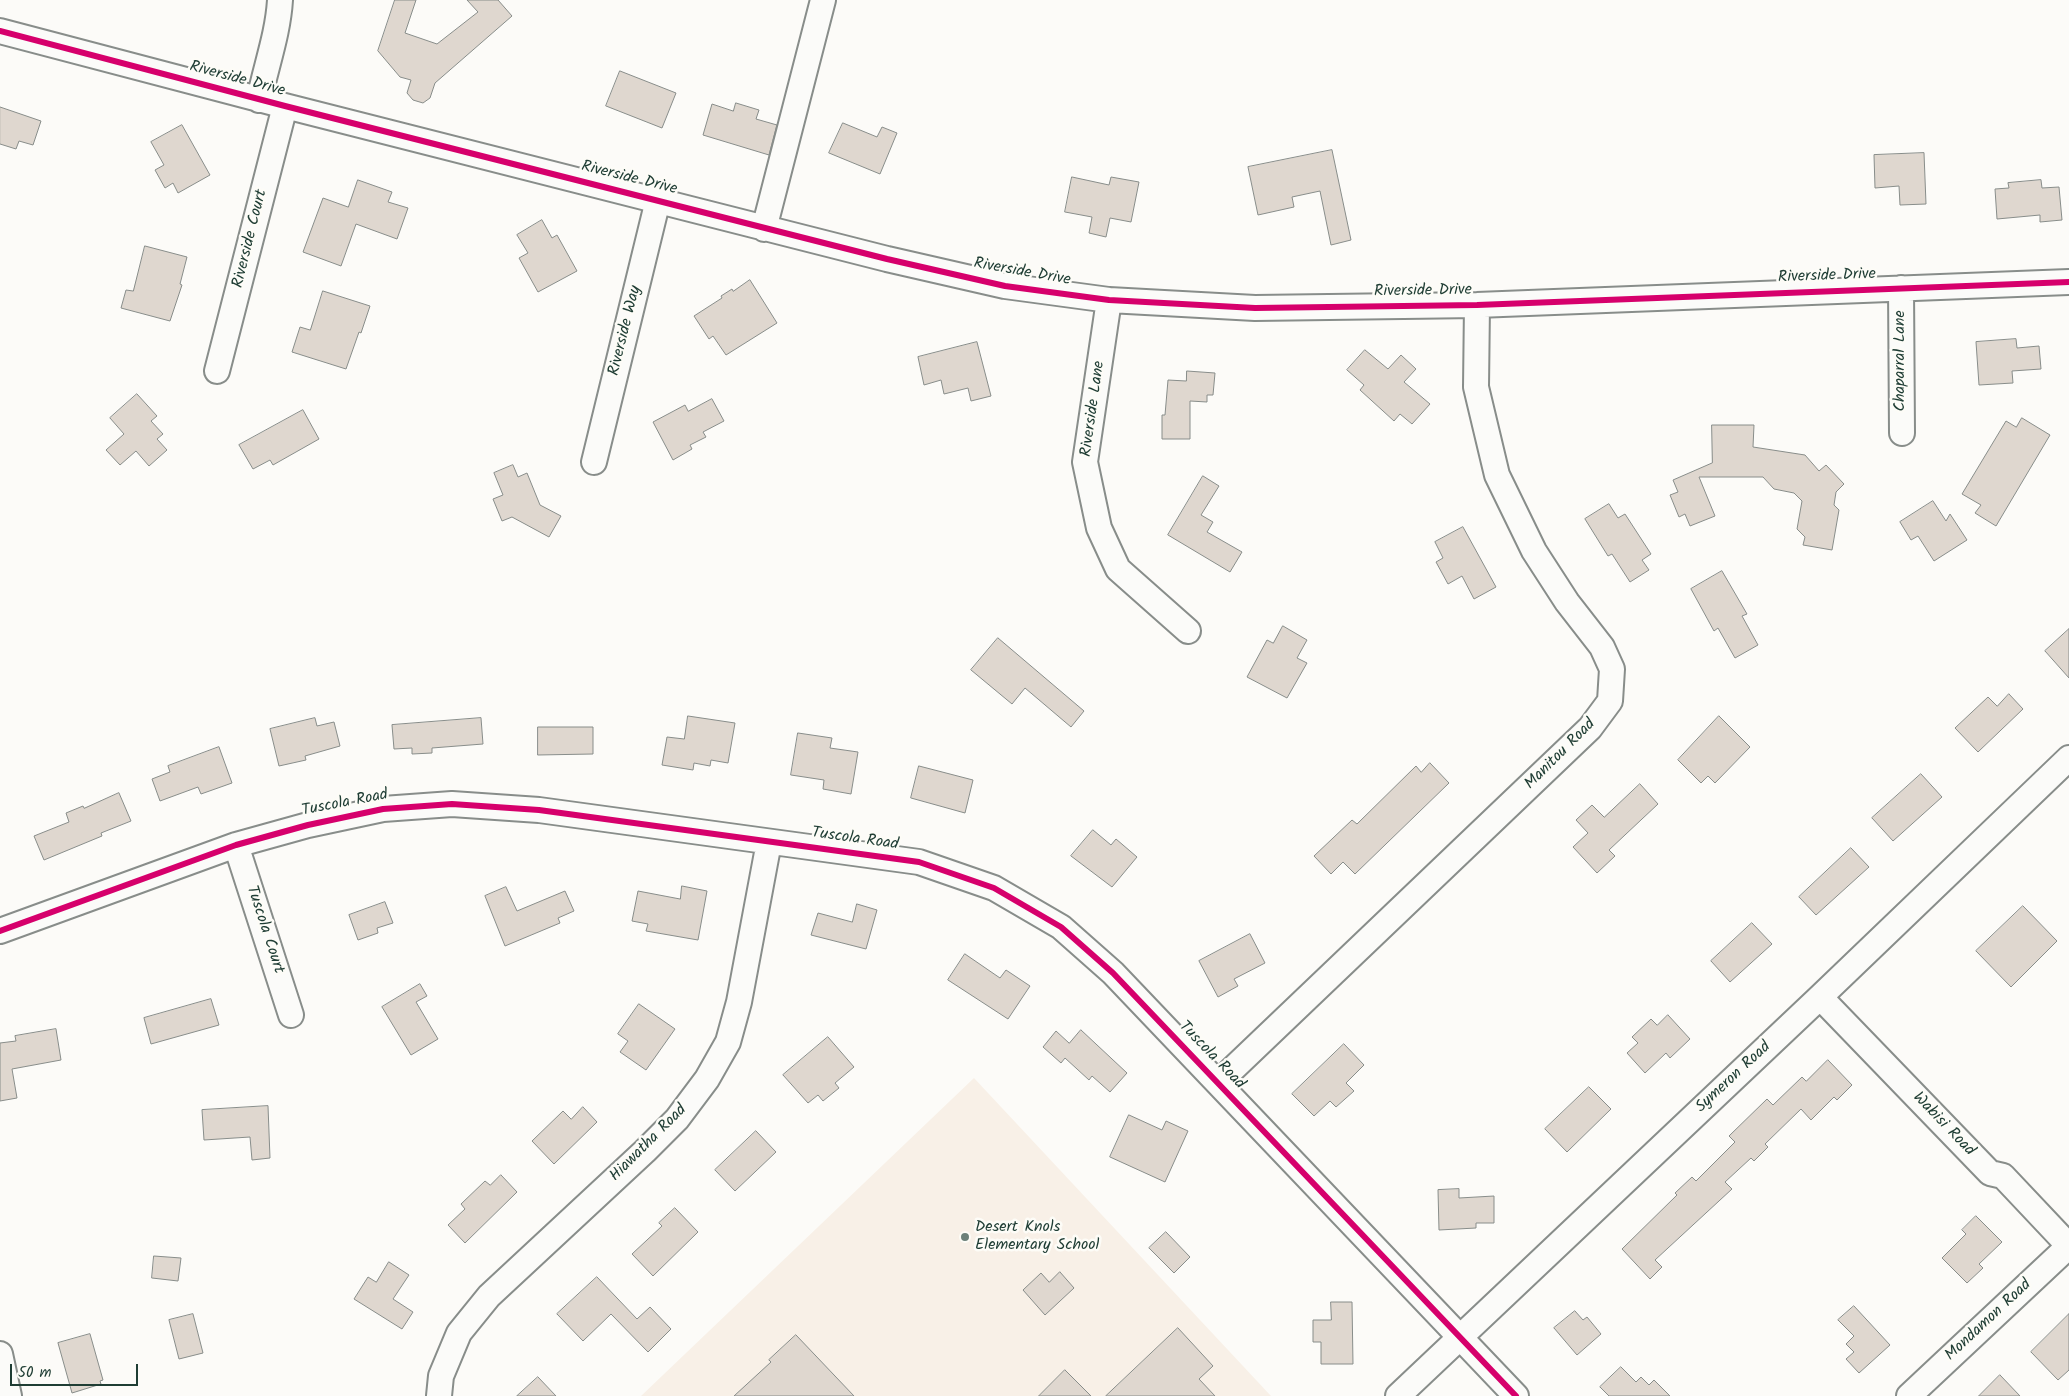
<!DOCTYPE html>
<style>
body{margin:0}
#map{position:relative;width:2069px;height:1396px;overflow:hidden;background:#fcfbf8;font-family:Kalam,sans-serif}
canvas{display:block}
.scale{position:absolute;left:10px;top:1364px;width:128px;height:22px;box-sizing:border-box;border:2px solid #1f3d34;border-top:0;padding-left:6px;font-size:15px;line-height:18px;white-space:nowrap;color:#1f3d34;-webkit-text-stroke:4px #fdfcf7;paint-order:stroke}
</style>
<div id="map">
<canvas width="2069" height="1396"></canvas>
<div class="scale">50 m</div>
</div>
<script>
const c = document.querySelector('canvas').getContext('2d');
c.lineJoin = 'round';
function paint(path, color) {
  c.fillStyle = color;
  c.fill(path, 'evenodd');
}
function trace(path, color, width, dash) {
  c.strokeStyle = color;
  c.lineWidth = width;
  c.lineCap = dash ? 'butt' : 'round';
  c.setLineDash(dash || []);
  c.stroke(path);
}
function label(font, color, halo, rows, align = 'center') {
  c.font = font + ' Kalam,sans-serif';
  c.lineWidth = 5;
  c.setLineDash([]);
  c.textBaseline = 'middle';
  c.strokeStyle = halo;
  c.fillStyle = color;
  for (const [text, x, y, turn = 0] of rows) {
    c.save();
    c.translate(x, y);
    c.rotate((+turn || 0) * Math.PI / 180);
    c.textAlign = isNaN(turn) ? turn : align;
    if (halo) c.strokeText(text, 0, 0);
    c.fillText(text, 0, 0);
    c.restore();
  }
}
const built = new Path2D(`
 M974,1078L1271,1396H641Z`);
const building = new Path2D(`
 M395,0H416L405,33L437,44L478,12L467,0H498L512,16L435,83L430,98L423,103L413,100L407,93L411,80L400,77L378,51Z
 M620,71L676,93L662,128L606,106Z
 M736,103L759,110L756,119L777,125L769,155L703,135L712,104L733,111Z
 M0,107L41,121L33,145L19,141L16,149L0,144Z
 M843,123L877,137L882,127L897,133L880,174L829,153Z
 M182,125L210,175L178,193L173,183L165,188L155,170L164,165L151,142Z
 M1332,150L1351,240L1331,245L1320,191L1292,197L1294,207L1258,215L1248,167Z
 M1924,153L1926,204L1900,205L1899,186L1875,188L1874,155Z
 M1072,177L1109,185L1111,177L1139,182L1131,222L1110,218L1106,237L1089,233L1092,217L1065,212Z
 M358,180L392,192L388,202L408,208L397,239L356,224L341,266L303,252L323,198L348,207Z
 M2041,180L2042,188L2059,187L2062,220L2040,222V215L1997,219L1995,189L2009,188L2008,183Z
 M542,220L552,238L557,235L577,271L538,292L519,258L528,253L517,235Z
 M145,246L187,257L180,284L182,285L170,321L121,308L126,290L133,291Z
 M750,280L777,323L726,355L713,336L709,339L694,316L722,298L721,296L732,289L733,291Z
 M323,291L370,306L361,333L359,332L346,369L292,352L300,327L310,330Z
 M2016,339L2017,348L2039,346L2041,369L2012,371L2013,383L1979,385L1976,342Z
 M977,342L991,396L971,401L968,388L944,394L941,380L924,385L918,357Z
 M1365,350L1388,369L1401,355L1416,369L1404,382L1430,404L1412,424L1400,414L1394,421L1360,390L1364,385L1347,370Z
 M1187,371L1215,373L1213,395H1207V402L1190,401V439H1162V415H1165L1168,380L1186,381Z
 M137,394L157,416L151,421L163,434L157,439L167,450L149,466L136,451L120,465L106,450L124,434L110,418Z
 M712,399L724,421L703,432L706,437L690,445L692,449L673,460L653,422L685,405L688,411Z
 M303,410L319,439L273,465L270,460L253,469L239,445Z
 M2022,418L2050,435L1996,526L1975,513L1981,505L1962,494L2006,421L2016,427Z
 M1712,425H1754L1753,447L1805,455L1819,471L1826,465L1844,484L1836,492L1834,505L1839,510L1832,550L1803,545L1805,537L1797,529L1802,501L1794,493L1774,489L1763,477H1699L1715,516L1690,526L1685,514L1679,517L1670,495L1678,492L1673,480L1712,463Z
 M513,465L518,477L527,473L540,505L561,516L549,537L512,517L502,521L493,499L503,495L494,473Z
 M1203,476L1219,486L1201,515L1213,522L1207,532L1242,552L1230,572L1168,535Z
 M1933,501L1946,521L1950,514L1967,540L1934,561L1918,536L1911,540L1900,522Z
 M1609,504L1618,518L1625,514L1651,554L1642,560L1649,570L1630,582L1612,554L1608,556L1585,519Z
 M1463,527L1496,587L1474,599L1462,576L1448,584L1436,562L1443,558L1435,542Z
 M1722,571L1747,614L1742,616L1758,645L1735,658L1718,628L1714,631L1691,589Z
 M1283,626L1307,640L1297,658L1307,663L1287,698L1247,677L1267,640L1273,643Z
 M2069,629V678L2045,651Z
 M998,638L1084,711L1071,727L1025,688L1012,704L971,670Z
 M2009,694L2023,709L1978,752L1955,728L1988,697L1997,706Z
 M688,716L735,723L728,763L711,760L710,766L694,763L693,770L662,765L667,737L684,739Z
 M1719,716L1750,747L1715,783L1708,776L1701,783L1678,760Z
 M315,718L317,726L334,722L340,746L305,756L306,760L279,766L270,729Z
 M481,718L483,744L432,748V753L412,754V748L394,749L392,725Z
 M538,727H593V754L538,755Z
 M798,733L832,738L830,748L858,752L851,794L823,789L824,780L791,775Z
 M219,747L232,783L201,794L198,787L160,801L152,779L170,772L168,766Z
 M1430,763L1449,783L1355,874L1343,862L1331,874L1314,856L1352,820L1357,824L1416,766L1421,772Z
 M919,766L973,780L965,813L911,798Z
 M1921,774L1942,797L1893,841L1872,818Z
 M1640,784L1658,804L1609,850L1615,856L1597,873L1573,847L1588,833L1576,820L1592,805L1604,817Z
 M119,793L131,821L101,833L102,836L44,860L34,836L69,822L66,813L83,806L84,808Z
 M1093,830L1111,845L1116,839L1137,857L1112,887L1071,856Z
 M1851,848L1869,867L1816,915L1799,897Z
 M682,886L707,891L698,940L646,931L648,924L632,921L638,891L680,899Z
 M506,887L517,911L565,891L574,911L558,918L560,923L505,946L485,896Z
 M385,902L393,923L377,928L378,933L358,940L349,915Z
 M857,904L877,910L866,949L811,935L818,913L852,922Z
 M2023,906L2057,941L2011,987L1976,951Z
 M1752,923L1772,944L1730,982L1711,961Z
 M1250,934L1265,963L1234,979L1238,986L1218,997L1199,961Z
 M965,954L1000,978L1006,970L1030,986L1008,1019L948,980Z
 M420,984L427,996L416,1002L438,1039L411,1055L382,1007Z
 M211,999L219,1025L151,1044L144,1018Z
 M639,1004L675,1029L646,1070L620,1052L628,1041L618,1034Z
 M1668,1015L1690,1039L1670,1058L1666,1053L1645,1073L1627,1053L1638,1043L1632,1037L1651,1019L1657,1025Z
 M56,1029L61,1060L12,1069L17,1098L0,1101V1043L16,1041L15,1036Z
 M1081,1030L1127,1073L1110,1092L1092,1076L1089,1080L1065,1058L1061,1063L1043,1047L1056,1031L1069,1043Z
 M828,1037L854,1067L835,1083L839,1088L823,1101L818,1095L808,1103L783,1075Z
 M1344,1044L1364,1065L1346,1083L1354,1091L1336,1107L1330,1101L1314,1116L1292,1094Z
 M1828,1060L1852,1085L1837,1100L1834,1097L1811,1120L1801,1109L1765,1144L1768,1147L1754,1161L1751,1158L1725,1182L1732,1189L1655,1260L1662,1267L1650,1279L1622,1249L1677,1195L1675,1193L1692,1177L1696,1181L1735,1142L1729,1136L1767,1099L1773,1105L1802,1077L1806,1081Z
 M1589,1087L1611,1109L1567,1152L1545,1129Z
 M268,1106L270,1158L252,1160L250,1137L204,1140L202,1110Z
 M583,1107L597,1122L554,1164L532,1141L563,1111L571,1119Z
 M1129,1115L1162,1130L1166,1121L1188,1131L1165,1182L1110,1157Z
 M756,1131L776,1152L735,1191L715,1170Z
 M501,1175L517,1192L465,1243L448,1225L465,1209L461,1204L485,1181L490,1185Z
 M1459,1189V1198L1494,1196V1223H1476V1228L1439,1230L1438,1190Z
 M675,1208L698,1232L653,1276L632,1254L662,1226L659,1223Z
 M1976,1216L2002,1242L1979,1264L1983,1268L1967,1283L1942,1258L1966,1234L1962,1230Z
 M1166,1232L1190,1257L1174,1273L1149,1248Z
 M154,1256L181,1258L178,1281L152,1278Z
 M389,1262L409,1275L393,1299L413,1312L402,1329L354,1299L368,1277L376,1282Z
 M1060,1272L1074,1288L1045,1315L1023,1290L1041,1273L1049,1282Z
 M597,1277L637,1319L650,1307L671,1329L648,1352L611,1314L583,1341L557,1314Z
 M1331,1302H1352L1353,1364H1321V1342H1313V1320H1331Z
 M1854,1306L1890,1345L1859,1373L1846,1359L1854,1352L1846,1344L1854,1336L1838,1320Z
 M1575,1311L1583,1320L1587,1317L1601,1334L1577,1355L1554,1328Z
 M193,1314L203,1353L179,1359L169,1320Z
 M2069,1314V1370L2058,1380L2031,1352Z
 M1178,1328L1213,1366L1199,1379L1215,1396H1106Z
 M90,1334L103,1380L100,1381L101,1384L72,1393L58,1343Z
 M796,1335L854,1396H734L771,1362L769,1360Z
 M1621,1367L1636,1382L1641,1377L1649,1385L1654,1380L1670,1396H1609L1600,1387Z
 M1065,1370L1091,1396H1039Z
 M2000,1375L2020,1396H1979Z
 M538,1377L556,1396H517Z`);
const minor = new Path2D(`
 M0,31L285,106L887,259L1005,286L1109,300L1255,308L1477,305L2069,282
 M259,100C266,66 278,34 280,0
 M764,229L823,0
 M1901,288L1902,433
 M1109,300L1085,462L1099,528L1118,569L1188,631
 M217,371L285,106
 M594,462L658,200
 M236,845L291,1015
 M0,931L236,845L308,825L383,809L452,804L539,810L919,862L994,888L1061,927L1113,973L1516,1396
 M1820,997L1990,1173L2003,1176L2069,1246
 M1218,1083L1590,728L1610,701L1612,669L1602,647L1567,602L1534,551L1497,475L1476,387L1477,305
 M0,1354L9,1396
 M439,1396L441,1376L459,1333L489,1296L645,1151L677,1119L707,1079L728,1042L739,1002L769,842
 M1398,1396L1820,997L2069,758
 M1909,1396L2069,1246`);
const cycleway = new Path2D(`
 M0,31L285,106L887,259L1005,286L1109,300L1255,308L1477,305L2069,282
 M0,931L236,845L308,825L383,809L452,804L539,810L919,862L994,888L1061,927L1113,973L1516,1396`);
const markers = [
 [965,1237,5,"#6c8079"]
];
const streetNames = [
 ["Riverside Drive",237,80,15],
 ["Riverside Drive",629,179,14],
 ["Riverside Court",251,239,-76],
 ["Riverside Drive",1022,273,10],
 ["Riverside Drive",1827,277,-2],
 ["Riverside Drive",1423,292,-1],
 ["Riverside Way",626,331,-76],
 ["Chaparral Lane",1901,361,-90],
 ["Riverside Lane",1094,409,-82],
 ["Manitou Road",1561,755,-45],
 ["Tuscola Road",345,804,-11],
 ["Tuscola Road",855,840,8],
 ["Tuscola Court",264,930,72],
 ["Tuscola Road",1211,1056,46],
 ["Symeron Road",1734,1078,-43],
 ["Wabisi Road",1943,1125,46],
 ["Hiawatha Road",649,1144,-45],
 ["Mondamon Road",1989,1321,-43]
];
const poiNames = [
 ["Desert Knols",975,1228],
 ["Elementary School",975,1246]
];
paint(built, '#f8f0e7');
paint(building, '#dfd7cf');
trace(building, '#888d8a', 1);
trace(minor, '#888d8a', 28);
trace(minor, '#fbfbf9', 24);
trace(cycleway, '#d6006c', 6);
for (const [x, y, r, color] of markers) {
  const dot = new Path2D();
  dot.arc(x, y, r, 0, 2 * Math.PI);
  c.fillStyle = color;
  c.fill(dot);
  trace(dot, '#fdfcf7', 2);
}
label('16px', '#1f3d34', '#fdfcf7', streetNames);
label('16px', '#1f3d34', '#fdfcf7', poiNames, 'left');
</script>
